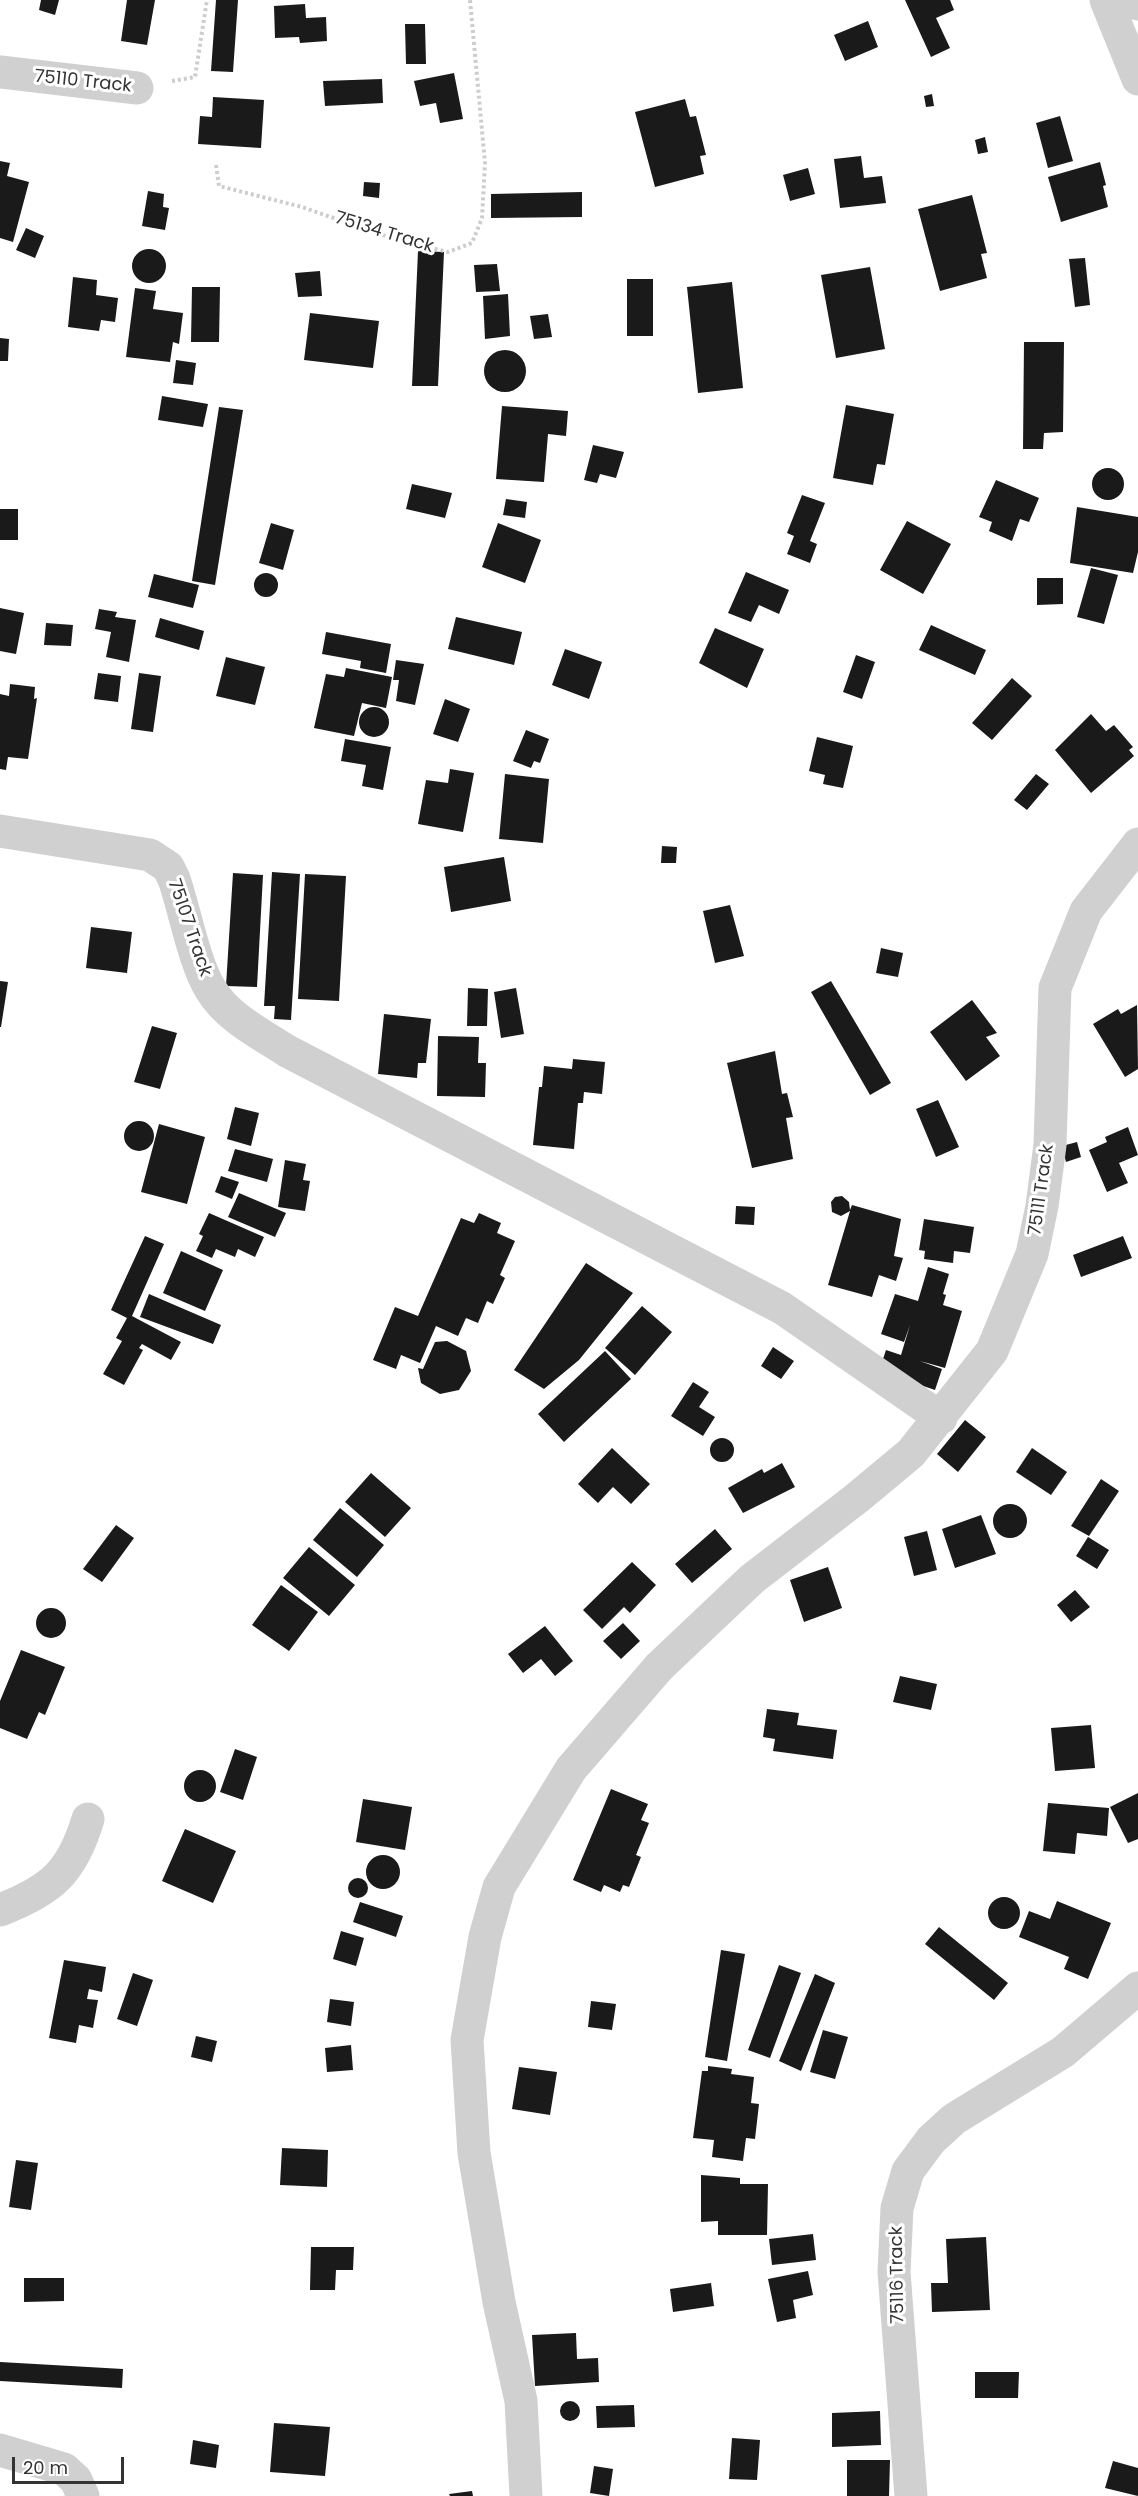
<!DOCTYPE html>
<style>
body{margin:0}
#map{position:relative;width:1138px;height:2496px;overflow:hidden;background:#fff;font-family:Poppins,sans-serif}
canvas{display:block}
.scale{position:absolute;left:12px;top:2457px;width:112px;height:27px;box-sizing:border-box;border:3px solid #333;border-top:0;padding-left:8px;font-size:18px;line-height:21px;white-space:nowrap;color:#333;-webkit-text-stroke:4px #fff;paint-order:stroke}
</style>
<div id="map">
<canvas width="1138" height="2496"></canvas>
<div class="scale">20 m</div>
</div>
<script>
const c = document.querySelector('canvas').getContext('2d');
c.lineJoin = 'round';
function paint(path, color) {
  c.fillStyle = color;
  c.fill(path, 'evenodd');
}
function trace(path, color, width, dash) {
  c.strokeStyle = color;
  c.lineWidth = width;
  c.lineCap = dash ? 'butt' : 'round';
  c.setLineDash(dash || []);
  c.stroke(path);
}
function label(font, color, halo, rows, align = 'center') {
  c.font = font + ' Poppins,sans-serif';
  c.lineWidth = 6;
  c.setLineDash([]);
  c.textBaseline = 'middle';
  c.strokeStyle = halo;
  c.fillStyle = color;
  for (const [text, x, y, turn = 0] of rows) {
    c.save();
    c.translate(x, y);
    c.rotate((+turn || 0) * Math.PI / 180);
    c.textAlign = isNaN(turn) ? turn : align;
    if (halo) c.strokeText(text, 0, 0);
    c.fillText(text, 0, 0);
    c.restore();
  }
}
const building = new Path2D(`
 M41,0H59L55,15L39,10Z
 M127,0H155L147,45L121,41Z
 M216,0H238L233,72L211,71Z
 M905,0H950L954,10L936,18L950,48L931,57Z
 M305,4L306,18L326,17L327,41L300,43L299,37L275,38L274,6Z
 M868,21L878,47L845,61L834,35Z
 M405,24H425L426,64H406Z
 M454,73L463,119L440,123L436,103L420,106L414,81Z
 M382,79L383,103L325,106L323,81Z
 M932,94L934,106L926,107L924,96Z
 M213,97L264,100L261,148L198,144L200,116L212,117Z
 M685,99L690,117L696,116L706,155L700,156L704,174L655,187L635,112Z
 M1060,116L1073,161L1048,168L1036,123Z
 M985,137L988,152L978,154L975,140Z
 M861,156L864,178L882,176L886,203L840,208L834,159Z
 M0,161L10,163L7,176L29,182L13,242L0,238Z
 M1100,162L1106,185L1103,186L1108,207L1061,222L1048,177Z
 M808,168L815,194L790,201L783,175Z
 M364,182L380,183L379,198L363,196Z
 M148,191L164,194L163,207L169,208L165,230L142,226Z
 M582,192V217L491,218V194Z
 M972,195L987,253L981,254L987,278L940,291L918,209Z
 M26,228L44,236L35,258L16,250Z
 M132 266a17 17 0 1 1 34 0a17 17 0 1 1-34 0Z
 M418,251L444,252L438,386H412Z
 M1085,258L1090,305L1075,307L1069,259Z
 M497,264L500,291L476,292L474,265Z
 M870,267L885,349L836,358L821,275Z
 M320,271L322,296L298,297L295,273Z
 M73,277L97,280L96,295L118,298L115,322L101,320L99,331L68,327Z
 M627,279H653V336H627Z
 M732,282L743,388L698,393L687,287Z
 M192,287H220L219,342H191Z
 M135,288L156,291L153,309L183,313L179,344L173,342L170,362L126,357Z
 M508,294L510,336L485,339L483,296Z
 M310,313L379,321L373,368L304,360Z
 M548,314L552,337L534,339L530,316Z
 M0,338L9,339L8,361H0Z
 M1024,342H1064L1063,432L1044,433L1043,449H1023Z
 M484 371a21 21 0 1 1 42 0a21 21 0 1 1-42 0Z
 M176,360L196,363L193,385L173,383Z
 M162,396L208,404L203,427L158,420Z
 M846,405L894,414L885,465L877,464L873,485L833,478Z
 M502,406L568,411L566,436L548,434L544,482L496,479Z
 M219,407L243,410L215,585L192,581Z
 M593,445L624,452L616,478L600,474L597,483L584,480Z
 M1092 484a16 16 0 1 1 32 0a16 16 0 1 1-32 0Z
 M996,480L1039,498L1029,522L1020,519L1012,541L989,531L992,522L979,517Z
 M412,484L452,493L445,518L406,509Z
 M802,495L825,503L810,541L817,544L810,563L787,554L794,536L787,533Z
 M506,499L527,502L525,518L503,515Z
 M1077,507L1138,517V552L1133,573L1070,563Z
 M0,509H18V540H0Z
 M907,521L951,544L923,594L880,570Z
 M271,523L294,530L283,570L259,563Z
 M498,523L541,540L525,583L482,567Z
 M1091,568L1118,575L1104,624L1077,617Z
 M746,572L789,590L779,614L759,605L751,622L728,613Z
 M254 585a12 12 0 1 1 24 0a12 12 0 1 1-24 0Z
 M154,574L199,585L193,608L148,597Z
 M1037,578H1063V604L1037,605Z
 M0,608L24,613L16,654L0,651Z
 M99,609L117,612L115,617L136,620L129,662L106,657L111,632L95,629Z
 M456,617L522,632L514,665L448,649Z
 M160,618L204,631L199,650L155,637Z
 M46,623L73,625L71,646L44,645Z
 M931,625L986,650L975,675L919,650Z
 M715,628L764,649L747,688L699,663Z
 M326,632L391,644L386,673L360,668L361,661L322,654Z
 M565,649L602,662L589,699L552,685Z
 M856,655L875,662L862,699L843,692Z
 M226,657L265,667L255,705L216,696Z
 M396,660L424,664L415,705L396,701L399,680H393Z
 M346,668L392,677L386,708L362,703L354,736L314,728L326,674L344,677Z
 M98,673L121,676L118,702L94,699Z
 M139,673L161,676L153,732L131,729Z
 M1012,678L1032,696L992,740L972,723Z
 M10,684L35,687L34,699L37,698L28,759L8,757L6,770L0,769V694L9,696Z
 M445,699L470,709L458,742L433,734Z
 M359 722a15 15 0 1 1 30 0a15 15 0 1 1-30 0Z
 M1091,714L1106,731L1114,725L1133,747L1129,750L1134,756L1091,793L1055,750Z
 M526,730L549,739L540,763L534,761L531,768L513,761Z
 M817,737L853,746L843,788L823,784L825,775L809,771Z
 M345,739L391,747L383,790L362,786L366,765L341,761Z
 M450,769L474,773L463,832L418,824L426,780L448,783Z
 M505,774L549,779L543,843L499,839Z
 M1036,774L1049,784L1027,810L1014,800Z
 M662,846L677,847L676,863H661Z
 M504,857L511,901L451,912L444,867Z
 M272,872L300,874L291,1020L274,1019L275,1006H264Z
 M233,873L263,875L257,987L226,986Z
 M305,874L346,876L339,1001L298,999Z
 M730,905L744,956L715,963L703,911Z
 M91,927L132,932L127,973L86,968Z
 M881,948L903,953L898,977L876,973Z
 M0,981L8,982L1,1027H0Z
 M831,981L891,1083L870,1095L811,992Z
 M468,988L488,989L487,1026H467Z
 M516,988L524,1034L501,1038L494,992Z
 M972,1000L997,1033L986,1037L1000,1056L966,1081L930,1032Z
 M1137,1005L1138,1069L1125,1077L1093,1024L1118,1009L1121,1014Z
 M384,1014L431,1019L426,1063H418L417,1078L378,1074Z
 M152,1026L177,1033L160,1089L134,1082Z
 M438,1036L479,1037L478,1063H486L485,1097L437,1096Z
 M775,1051L782,1094L787,1093L793,1117L786,1118L793,1159L752,1168L727,1063Z
 M573,1059L605,1062L602,1094L584,1092L583,1103H578L574,1149L533,1145L539,1087H542L544,1066L572,1069Z
 M938,1100L959,1147L936,1157L916,1109Z
 M235,1107L259,1113L251,1146L227,1139Z
 M124 1136a15 15 0 1 1 30 0a15 15 0 1 1-30 0Z
 M159,1124L205,1137L187,1204L141,1192Z
 M1128,1127L1138,1155L1119,1163L1128,1183L1107,1192L1089,1150L1107,1142L1105,1137Z
 M1077,1142L1081,1157L1066,1162L1062,1146Z
 M235,1149L273,1159L267,1182L228,1171Z
 M285,1160L306,1164L303,1180L310,1181L305,1211L278,1207Z
 M221,1176L239,1182L232,1199L215,1192Z
 M239,1193L286,1213L275,1237L228,1217Z
 M842,1196L849,1202L850,1210L852,1205L901,1219L894,1256L903,1258L896,1281L879,1275L872,1297L828,1285L850,1211L841,1216L832,1212L831,1202L835,1197Z
 M736,1206L755,1207L754,1225L735,1224Z
 M209,1213L264,1237L255,1257L238,1249L235,1257L216,1249L212,1258L196,1251L203,1236L199,1234Z
 M479,1213L501,1223L497,1233L515,1241L500,1275L505,1278L493,1304L487,1301L478,1323L466,1318L458,1336L436,1326L420,1363L401,1355L396,1369L373,1360L395,1307L418,1316L461,1218L474,1223Z
 M924,1219L974,1227L970,1253L954,1251L953,1263L924,1259L925,1251L919,1250Z
 M145,1236L164,1244L132,1316L181,1342L171,1360L142,1344L139,1348L143,1350L124,1385L103,1374L122,1341L116,1338L127,1318L111,1310Z
 M1123,1236L1132,1258L1081,1277L1073,1255Z
 M181,1251L223,1270L205,1311L163,1293Z
 M586,1263L633,1293L579,1360L544,1389L514,1370Z
 M928,1267L949,1274L943,1294L946,1295L943,1305L962,1311L945,1368L920,1361L942,1369L935,1390L879,1371L886,1350L901,1355L910,1325L904,1342L881,1334L895,1294L918,1301Z
 M149,1294L221,1325L213,1344L140,1317Z
 M642,1306L672,1332L635,1375L605,1348Z
 M447,1341L466,1351L471,1371L459,1390L440,1394L421,1383L418,1368L423,1369L435,1342Z
 M773,1347L794,1361L781,1379L761,1366Z
 M605,1351L631,1379L564,1442L538,1414Z
 M693,1382L709,1392L699,1407L715,1417L703,1436L671,1416Z
 M965,1420L986,1437L958,1472L937,1454Z
 M710 1450a12 12 0 1 1 24 0a12 12 0 1 1-24 0Z
 M612,1448L650,1484L631,1504L613,1487L598,1503L578,1484Z
 M1032,1448L1067,1472L1051,1495L1016,1472Z
 M782,1463L795,1487L743,1513L728,1488L762,1469L764,1473Z
 M371,1473L411,1508L385,1537L345,1502Z
 M1101,1479L1119,1491L1089,1536L1071,1526Z
 M993 1521a17 17 0 1 1 34 0a17 17 0 1 1-34 0Z
 M340,1508L384,1545L357,1577L313,1540Z
 M981,1515L996,1554L955,1568L942,1529Z
 M116,1525L134,1538L102,1582L83,1569Z
 M715,1529L732,1549L692,1583L675,1564Z
 M927,1531L937,1570L914,1576L904,1537Z
 M1088,1537L1109,1550L1097,1569L1076,1556Z
 M309,1547L355,1585L329,1616L283,1578Z
 M632,1562L656,1585L630,1613L624,1607L602,1629L583,1610Z
 M828,1567L842,1608L804,1622L790,1580Z
 M281,1585L318,1612L289,1651L252,1625Z
 M1075,1590L1090,1607L1071,1622L1057,1605Z
 M36 1623a15 15 0 1 1 30 0a15 15 0 1 1-30 0Z
 M623,1623L640,1641L621,1659L603,1641Z
 M545,1626L573,1661L555,1676L541,1659L523,1673L508,1654Z
 M21,1650L65,1667L45,1715L39,1712L27,1739L0,1728V1701Z
 M900,1676L937,1684L931,1710L893,1702Z
 M767,1709L799,1713L797,1725L837,1730L833,1759L773,1751L775,1739L763,1737Z
 M1091,1725L1095,1768L1055,1771L1051,1728Z
 M235,1749L257,1757L243,1800L220,1792Z
 M184 1786a16 16 0 1 1 32 0a16 16 0 1 1-32 0Z
 M611,1789L648,1804L641,1820L649,1823L636,1855L641,1857L629,1887L623,1885L620,1892L604,1885L601,1892L573,1880Z
 M1138,1793V1839L1128,1843L1110,1807Z
 M363,1799L412,1807L405,1850L356,1842Z
 M1048,1803L1109,1808L1107,1836L1077,1833L1075,1854L1043,1851Z
 M185,1829L236,1851L213,1903L162,1881Z
 M366 1872a17 17 0 1 1 34 0a17 17 0 1 1-34 0Z
 M348 1888a10 10 0 1 1 20 0a10 10 0 1 1-20 0Z
 M988 1913a16 16 0 1 1 32 0a16 16 0 1 1-32 0Z
 M1057,1901L1111,1923L1088,1979L1064,1969L1069,1957L1019,1937L1029,1911L1050,1919Z
 M360,1902L403,1916L396,1937L353,1922Z
 M939,1927L1008,1983L994,2000L925,1944Z
 M341,1931L364,1938L356,1966L333,1959Z
 M721,1950L745,1954L727,2061L705,2057Z
 M64,1960L106,1967L102,1992L89,1989L87,1999L98,2000L93,2028L79,2025L76,2043L49,2038Z
 M779,1965L801,1973L770,2058L748,2050Z
 M133,1973L153,1980L137,2026L117,2019Z
 M815,1974L835,1983L801,2071L779,2061Z
 M330,1999L354,2002L351,2026L327,2022Z
 M591,2001L616,2004L612,2030L588,2027Z
 M823,2030L848,2037L835,2079L810,2072Z
 M196,2036L217,2041L212,2062L191,2057Z
 M351,2045L353,2070L327,2072L325,2048Z
 M708,2066L732,2069L731,2074L754,2077L751,2103L759,2104L755,2139L746,2138L743,2161L712,2157L714,2140L693,2138L702,2071H708Z
 M519,2067L557,2072L550,2115L512,2109Z
 M282,2148L328,2150L327,2187L280,2185Z
 M16,2160L38,2163L31,2210L9,2207Z
 M701,2175L740,2178V2184H768L767,2235H718V2221L701,2222Z
 M813,2234L816,2260L772,2265L769,2239Z
 M986,2237L990,2310L932,2312L931,2283H948L946,2239Z
 M311,2247H354L353,2270H336L335,2290H310Z
 M808,2271L813,2295L793,2300L796,2318L777,2322L768,2279Z
 M24,2278H64V2301L24,2302Z
 M711,2283L714,2306L673,2312L670,2289Z
 M576,2333L577,2359L598,2358L599,2382L535,2386L532,2335Z
 M0,2362L123,2369L122,2388L0,2381Z
 M975,2372H1019L1018,2398H975Z
 M560 2411a10 10 0 1 1 20 0a10 10 0 1 1-20 0Z
 M634,2405L635,2427L597,2428L596,2406Z
 M880,2411L881,2445L832,2447V2413Z
 M274,2423L330,2427L325,2476L270,2472Z
 M732,2438L760,2440L757,2480L729,2479Z
 M193,2440L219,2445L216,2468L190,2464Z
 M847,2460H890L889,2496H847Z
 M1113,2461L1138,2468V2496L1105,2488Z
 M594,2466L613,2469L609,2496L590,2493Z
 M472,2491L473,2496H450L449,2494Z`);
const path = new Path2D(`
 M172,81L195,77L207,0
 M216,165L219,186L302,207L394,239L448,252L472,243L482,218L485,163L470,0`);
const minor = new Path2D(`
 M1106,0L1138,79
 M1135,0L1138,4
 M0,72L137,88
 M0,831L150,855L168,867L174,879C185,911 194,963 211,990C228,1018 261,1034 287,1051L782,1308L941,1418
 M0,1910C52,1890 72,1872 88,1819
 M0,2450L64,2469L76,2480L83,2496
 M526,2496L521,2401L499,2302L474,2153L467,2040L485,1937L499,1887L571,1769L659,1667L752,1579L857,1498L911,1453L992,1351L1032,1254L1042,1206L1050,1145L1055,988L1086,911L1138,844
 M911,2496L894,2272L897,2208L908,2171L931,2140L954,2119L1063,2052L1138,1988`);
const streetNames = [
 ["75110 Track",83,82,6],
 ["75134 Track",384,233,17],
 ["75107 Track",189,928,71],
 ["75111 Track",1042,1190,-82],
 ["75116 Track",898,2275,-91]
];
paint(building, '#1a1a1a');
trace(path, '#cdcdcd', 4, [3, 3]);
trace(minor, '#d0d0d0', 33);
label('18px', '#333', '#fff', streetNames);
</script>
